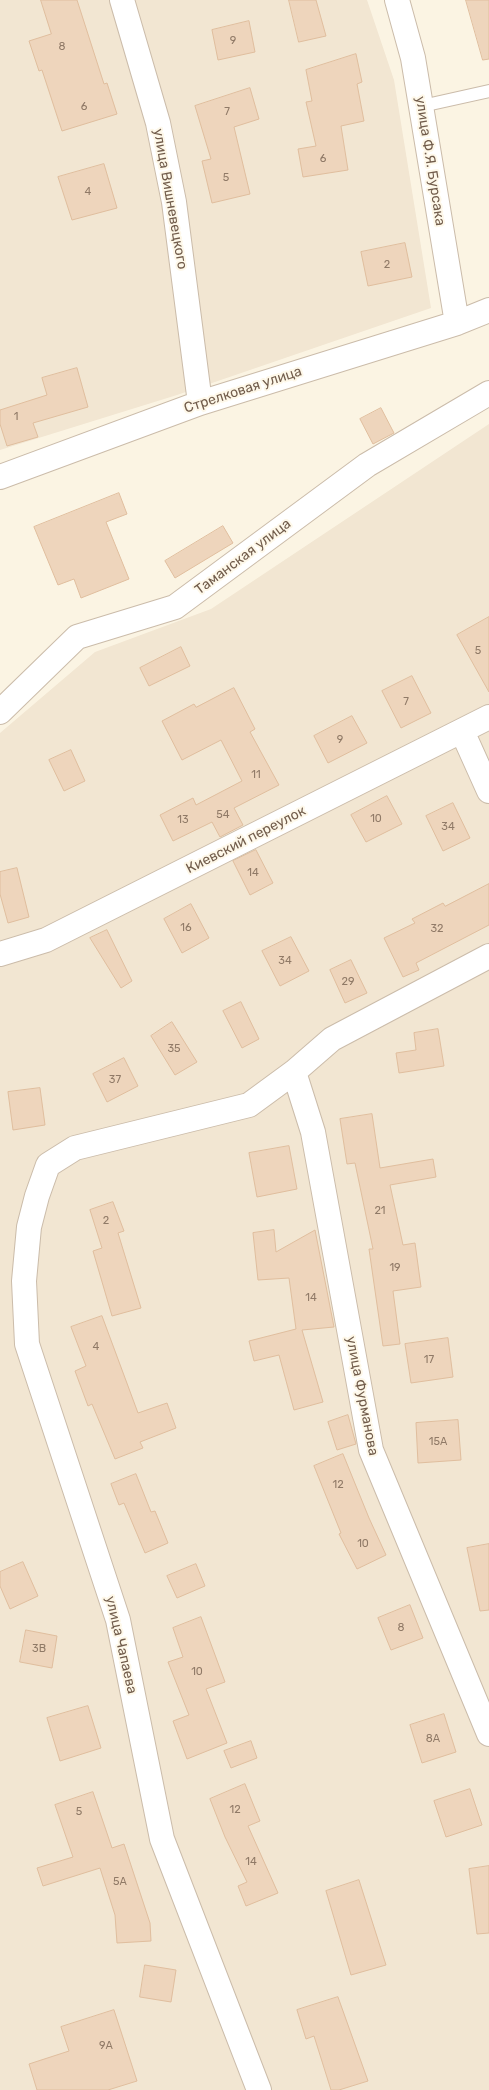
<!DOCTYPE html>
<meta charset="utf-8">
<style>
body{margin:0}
canvas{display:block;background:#fbf4e3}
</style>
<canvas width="489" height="2090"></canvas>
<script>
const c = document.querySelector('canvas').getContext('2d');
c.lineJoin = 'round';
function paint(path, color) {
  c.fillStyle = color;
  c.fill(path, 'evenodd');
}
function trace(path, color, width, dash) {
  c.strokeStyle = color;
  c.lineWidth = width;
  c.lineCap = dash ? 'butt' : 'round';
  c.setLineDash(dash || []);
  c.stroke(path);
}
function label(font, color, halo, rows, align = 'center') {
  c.font = font + ' Rubik,sans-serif';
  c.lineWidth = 4;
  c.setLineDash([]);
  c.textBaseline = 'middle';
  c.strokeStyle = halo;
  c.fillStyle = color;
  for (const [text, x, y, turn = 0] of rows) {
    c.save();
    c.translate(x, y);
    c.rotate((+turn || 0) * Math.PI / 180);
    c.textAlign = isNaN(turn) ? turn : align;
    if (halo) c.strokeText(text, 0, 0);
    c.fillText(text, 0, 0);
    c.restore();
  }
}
const residential = new Path2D(`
 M0,0H367L394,80L431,308L177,395L0,450Z
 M489,424V2090H0V733L95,652L211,609Z`);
const building = new Path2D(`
 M41,0H77L104,84L107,83L117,114L62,131L42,70L39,71L29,41L51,34Z
 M289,0H316L326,36L299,42Z
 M466,0H489V59L483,60Z
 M249,21L255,52L218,60L212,30Z
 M356,54L362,82L357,84L364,121L341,126L348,170L303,177L298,149L316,146L306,102L312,101L306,70Z
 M250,88L259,119L234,127L250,194L212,203L202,161L211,159L195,106Z
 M104,164L117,208L72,220L58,177Z
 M405,243L412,277L368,286L361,252Z
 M77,368L88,407L33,423L38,437L7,446L0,424V410L47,395L42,378Z
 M381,408L394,433L373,444L360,419Z
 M119,493L127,514L106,522L129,579L81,598L74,579L58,585L34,527Z
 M223,526L233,543L175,578L165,561Z
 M489,617V692L457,635Z
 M181,647L190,666L149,686L140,668Z
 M412,676L431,713L401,728L382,691Z
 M234,688L255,729L250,732L279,785L234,808L243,825L220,837L212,822L173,841L160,815L193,798L196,805L242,781L221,740L182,760L162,721L194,704L196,707Z
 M352,716L367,743L328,763L314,736Z
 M71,750L85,781L64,791L49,760Z
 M387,796L402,824L366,842L351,815Z
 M453,803L470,838L443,851L426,816Z
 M256,850L273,883L250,895L233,861Z
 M17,868L29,917L8,923L0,894V872Z
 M489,884V925L416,963L419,970L403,977L384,938L415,923L412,919L443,903L445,906Z
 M191,904L209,938L182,953L164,919Z
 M107,930L132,981L121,988L90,938Z
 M291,937L309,971L280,986L262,951Z
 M351,960L367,993L345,1003L330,970Z
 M241,1002L259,1039L242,1048L223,1011Z
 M172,1022L197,1062L175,1075L151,1036Z
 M438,1029L444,1066L399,1073L396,1053L416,1050L414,1033Z
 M124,1058L138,1086L107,1102L93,1074Z
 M40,1088L45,1125L13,1130L8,1092Z
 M372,1114L380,1168L433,1159L436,1177L390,1185L403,1245L415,1243L421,1287L393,1291L400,1344L383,1346L369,1249H373L355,1163L347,1164L340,1119Z
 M289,1146L297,1189L257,1197L249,1153Z
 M113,1202L124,1231L118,1233L141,1308L112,1316L93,1251L102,1248L90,1210Z
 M274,1230L276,1252L315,1230L334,1327L302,1330L323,1402L294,1410L279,1355L254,1361L249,1341L296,1329L289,1278L258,1280L253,1233Z
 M102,1316L138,1413L167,1403L176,1428L140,1442L143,1448L115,1459L92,1404L88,1406L75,1371L86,1366L71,1327Z
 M448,1338L453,1377L411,1383L405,1344Z
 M348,1415L356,1444L337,1450L328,1422Z
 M458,1420L461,1460L418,1463L416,1423Z
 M343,1454L369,1518L386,1555L357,1569L339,1534L341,1533L314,1466Z
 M136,1474L151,1512L155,1511L168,1543L145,1553L124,1503L119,1505L111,1484Z
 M489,1544V1610L480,1611L467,1548Z
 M23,1562L38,1596L10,1609L0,1586V1572Z
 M196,1564L205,1586L177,1598L167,1576Z
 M410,1605L423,1638L391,1650L378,1618Z
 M201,1617L225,1682L206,1689L227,1743L187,1759L173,1721L189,1715L168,1662L183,1657L173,1628Z
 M26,1630L57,1636L52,1668L20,1662Z
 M88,1706L101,1748L60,1761L47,1718Z
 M444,1714L456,1752L422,1763L410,1725Z
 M251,1741L257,1758L231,1768L224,1751Z
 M245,1784L260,1821L248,1826L278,1893L246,1906L238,1886L247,1882L225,1837L210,1799Z
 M470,1789L482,1825L446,1837L434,1801Z
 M93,1792L112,1848L124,1844L150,1923L151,1941L117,1943L115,1915L100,1868L43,1886L37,1868L73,1857L55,1805Z
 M489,1866V1933L477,1934L469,1869Z
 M359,1880L386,1965L351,1975L326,1891Z
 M145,1965L176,1970L171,2002L140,1997Z
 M338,1997L368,2081L339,2090H331L314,2036L306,2039L297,2010Z
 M114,2010L137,2081L108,2090H37L29,2064L69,2051L61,2027Z`);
const lane = new Path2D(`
 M422,106L489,91`);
const street = new Path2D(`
 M122,0L158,123L174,202L200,403
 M397,0L413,58L457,323
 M0,477L200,403L457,323L489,310
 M0,712L77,637L175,607L367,465L489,393
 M462,731L489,791
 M0,954L46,940L489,717
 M294,1072L313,1132L371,1450L489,1734
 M259,2090L162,1839L118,1620L27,1344L24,1281L29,1227L37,1196L48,1165L75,1148L249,1105L294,1072L332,1039L489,956`);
const numberNames = [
 ["9",233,41],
 ["8",62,47],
 ["6",84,107],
 ["7",227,112],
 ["6",323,159],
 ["5",226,178],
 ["4",88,192],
 ["2",387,265],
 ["1",16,417],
 ["5",478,651],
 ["7",406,702],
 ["9",340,740],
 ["11",256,775],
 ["54",223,815],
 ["10",376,819],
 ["13",183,820],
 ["34",448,827],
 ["14",253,873],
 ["16",186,928],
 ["32",437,929],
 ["34",285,961],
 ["29",348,982],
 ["35",174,1049],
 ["37",115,1080],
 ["21",380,1211],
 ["2",106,1221],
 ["19",395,1268],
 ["14",311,1298],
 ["4",96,1347],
 ["17",429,1360],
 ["15А",438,1442],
 ["12",338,1485],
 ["10",363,1544],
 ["8",401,1628],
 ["3В",39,1649],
 ["10",197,1672],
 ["8А",433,1739],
 ["12",235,1810],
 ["5",79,1812],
 ["14",251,1862],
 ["5А",120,1882],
 ["9А",106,2046]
];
const streetNames = [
 ["улица Ф.Я. Бурсака",430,161,81],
 ["улица Вишневецкого",170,199,80],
 ["Стрелковая улица",243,390,-18],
 ["Таманская улица",243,557,-37],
 ["Киевский переулок",246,840,-27],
 ["улица Фурманова",362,1396,79],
 ["улица Чапаева",121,1645,77]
];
paint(residential, '#f2e6d2');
paint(building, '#eed5bc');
trace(building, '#e0be9e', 1);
trace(lane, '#cbbcaa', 14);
trace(street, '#cbbcaa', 26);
trace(lane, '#fff', 12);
trace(street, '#fff', 24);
label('11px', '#907a67', null, numberNames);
label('14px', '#715c4b', '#fef8e9', streetNames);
</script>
